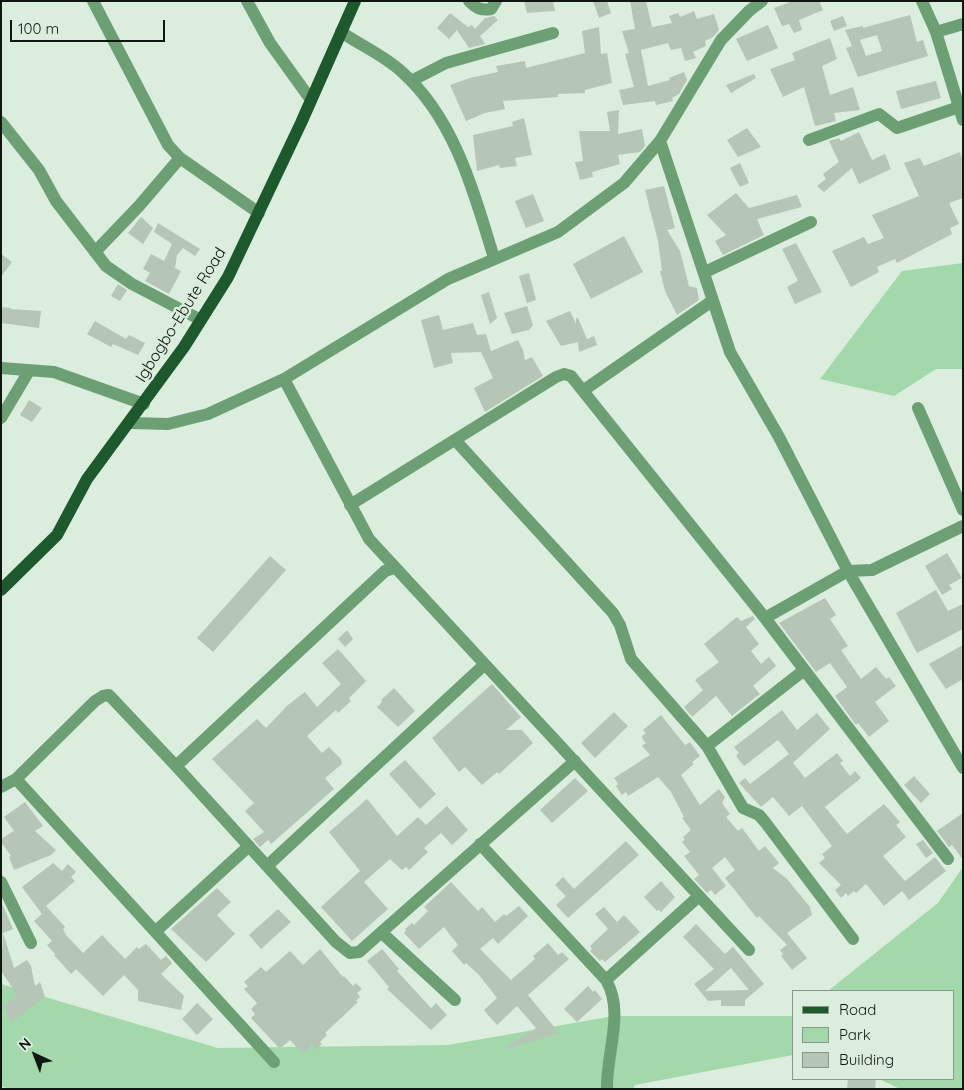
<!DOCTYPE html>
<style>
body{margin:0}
#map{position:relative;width:964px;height:1090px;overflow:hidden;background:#dbeddd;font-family:Quicksand,sans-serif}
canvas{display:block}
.frame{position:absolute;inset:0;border:2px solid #101711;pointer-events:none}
.legend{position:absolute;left:792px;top:990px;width:162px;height:90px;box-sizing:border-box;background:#dbeddd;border:1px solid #8a978b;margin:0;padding:6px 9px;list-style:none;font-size:15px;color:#101711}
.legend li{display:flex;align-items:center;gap:10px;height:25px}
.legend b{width:25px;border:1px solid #8a978b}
.north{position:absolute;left:10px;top:1030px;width:50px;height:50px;-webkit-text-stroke:4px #dbeddd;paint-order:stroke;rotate:317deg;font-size:14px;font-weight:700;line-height:20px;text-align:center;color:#101711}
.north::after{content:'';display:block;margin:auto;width:18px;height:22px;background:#101711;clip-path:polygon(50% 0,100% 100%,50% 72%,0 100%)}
.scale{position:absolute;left:10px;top:20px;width:155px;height:22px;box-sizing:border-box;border:2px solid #101711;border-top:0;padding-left:6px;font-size:15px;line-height:18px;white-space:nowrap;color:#101711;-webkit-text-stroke:4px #dbeddd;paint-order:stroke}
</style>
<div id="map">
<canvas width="964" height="1090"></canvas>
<div class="frame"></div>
<ul class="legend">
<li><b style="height:6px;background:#1d592c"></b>Road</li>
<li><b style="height:14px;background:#a3d8aa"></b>Park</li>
<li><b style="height:14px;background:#b5c6b7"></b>Building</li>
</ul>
<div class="north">N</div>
<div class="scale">100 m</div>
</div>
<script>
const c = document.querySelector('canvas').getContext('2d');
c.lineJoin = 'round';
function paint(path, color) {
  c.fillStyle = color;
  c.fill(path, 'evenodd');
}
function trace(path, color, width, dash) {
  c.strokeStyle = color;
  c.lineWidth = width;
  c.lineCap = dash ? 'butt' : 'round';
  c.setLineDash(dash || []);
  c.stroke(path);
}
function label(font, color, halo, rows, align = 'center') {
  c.font = font + ' Quicksand,sans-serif';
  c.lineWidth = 5;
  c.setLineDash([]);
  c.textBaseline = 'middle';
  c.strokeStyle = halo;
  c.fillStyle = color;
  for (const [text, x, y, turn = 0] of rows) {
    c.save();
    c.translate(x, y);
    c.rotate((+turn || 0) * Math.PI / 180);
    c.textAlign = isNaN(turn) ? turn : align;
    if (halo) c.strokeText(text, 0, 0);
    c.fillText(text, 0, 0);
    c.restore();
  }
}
const green = new Path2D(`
 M963,263V369H936L894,396L820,379L902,271Z
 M963,867V1089H900L879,1079H953V991H828L938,903Z
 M1,984L218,1048L448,1045L614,1016H793V1055L635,1085L633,1089H9L1,1086Z`);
const building = new Path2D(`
 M524,1H553L555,11L527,13Z
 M593,1H607L611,13L599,18Z
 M630,1H646L652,27L672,23L669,16L678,13L680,17L694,11L697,19L714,14L719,30L713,37L705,41L706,46L693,52L696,58L685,61L681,48L671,50L668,43L641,50L648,86L670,80L669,78L684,72L687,80L679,94L672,98L673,101L656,105L655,101L623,105L619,90L634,87L625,54L629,53L622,31L635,29Z
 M793,1H819L823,10L799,20L802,30L794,33L789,24L782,26L774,8Z
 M450,13L468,27L472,25L475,29L485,18L494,16L498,20L480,36L485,44L469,48L457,30L449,39L437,28Z
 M910,15L917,42L923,40L928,56L858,77L846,48L852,46L845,30L863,26V28ZM877,35L882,51L866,56L860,40Z
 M843,16L847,26L834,31L830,21Z
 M768,25L778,48L747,61L736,39Z
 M599,27L601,54L607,53L612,83L585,90V93L558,94V97L503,101L505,109L485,113L466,121L450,85L470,78L498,72L496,66L525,61L526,68L585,53L582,31Z
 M830,38L837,59L822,66L830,95L853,87L860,110L834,113L836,121L815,126L804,87L783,97L770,69L795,60L792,53Z
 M754,74L756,78L731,93L726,85Z
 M936,81L941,98L901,109L896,91Z
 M619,110L618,134L642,129L645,146L640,152L618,155L620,164L592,172L593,177L580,180L575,162L583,161L579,131H610L607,112Z
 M524,118L532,155L515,158L517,166L500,168L499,165L477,171L473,135L513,126L512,122Z
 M747,128L761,147L738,157L727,140Z
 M859,132L872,160L885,154L891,169L859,184L852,168L824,192L817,186L826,179L823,174L839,162L829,141L839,138L841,141Z
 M960,152L963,162V198L949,203L959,224L950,228L952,234L897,263L895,259L877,267L879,272L851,287L832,251L864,237L868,244L884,238L872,215L919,196L904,163L920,158L924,166Z
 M740,163L749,183L740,187L730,168Z
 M664,186L675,228L667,230L680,251L689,286L697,288L699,300L677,315L665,291L660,271H662L658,241L645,190Z
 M736,193L749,208L797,195L802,207L757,219L764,235L723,255L715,241L726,235L707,215Z
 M533,194L544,221L526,228L515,201Z
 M141,217L153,228L143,244L128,233Z
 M158,223L200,249L195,256L183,248L177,255L175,268L181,271L169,294L145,281L150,273L143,269L151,254L164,261L172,244L154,232Z
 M624,236L643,272L591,299L573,264Z
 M796,243L822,292L795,304L787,287L798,281L782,249Z
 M1,254L12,262L1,277Z
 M529,273L536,300L527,303L519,276Z
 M118,284L127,290L120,301L111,296Z
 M489,292L497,318L490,324L481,295Z
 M527,306L533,325L529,330L512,334L504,313Z
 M1,307L11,308L10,309L41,311L39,328L1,323Z
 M570,311L576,324V318H578L587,339L594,336L597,345L579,352L578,342L561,346L546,321Z
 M439,315L443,330L473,323L477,335L486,334L491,351L518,340L523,350L525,360L532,357L543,376L485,412L474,388L493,378L481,352L451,353L453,363L434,368L421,320Z
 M95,321L126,339L129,335L145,343L138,355L113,344L111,347L87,334Z
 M29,400L42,408L32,422L20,415Z
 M947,553L962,578L949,585L952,589L942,595L925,566Z
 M270,556L286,570L213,652L197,638Z
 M936,590L948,611L963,604V629L917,653L896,613Z
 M825,598L836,615L830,619L848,646L841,650L861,679L876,667L886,679L889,677L896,686L875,702L889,721L869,737L858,723L856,725L835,696L847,687L830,663L816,672L779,623Z
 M753,616L755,619L746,627L759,644L751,651L761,664L769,657L776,666L753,686L760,694L732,716L716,696L692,717L684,707L703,690L695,680L719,662L704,644L737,617L741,621Z
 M347,630L353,639L345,647L338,639Z
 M963,645V679L946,689L929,664Z
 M338,649L366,681L349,698L351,701L338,713L336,710L307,736L322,753L329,747L341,759L342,764L325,778L334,789L271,844L268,840L260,847L253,839L264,832L245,811L254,803L212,759L257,719L266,728L288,705L305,692L317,707L341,684L322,663Z
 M492,684L521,717L506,730H522L533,743L499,774L497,772L482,785L465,767L459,772L432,738Z
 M394,688L415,711L398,727L377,707L382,702L381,700Z
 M782,710L797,730L817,713L830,729L793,763L805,778L837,753L843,761L840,763L850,776L855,771L861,778L825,807L847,834L884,804L900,822L896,825L906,837L883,856L905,881L935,857L946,871L909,900L902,891L884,906L866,884L856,893L854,891L848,896L846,893L841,898L835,890L841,885L819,863L825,858L822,854L832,846L802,806L789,816L773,797L761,807L739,783L745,778L750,784L789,754L778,740L744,766L736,756L739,753L734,747Z
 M614,712L628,726L595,758L581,743Z
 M661,715L685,745L690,742L700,756L692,762L694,764L681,775L700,805L719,789L725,797L722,803L730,814L726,817L738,831L742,828L759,851L765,846L779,863L773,868L787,879L810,907L812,915L787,933L807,958L792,970L781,956L783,954L780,950L787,945L759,916L757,918L725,878L735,870L725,857L712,868L726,886L715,895L711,890L707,893L694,879L699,875L684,856L690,852L682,842L685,840L683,837L691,830L682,818L684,817L671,792L658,777L628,796L626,792L622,795L616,786L618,784L614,778L650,755L642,746L646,743L643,740L642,736L646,733L643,730Z
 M405,760L436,794L420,809L389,774Z
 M914,776L930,794L921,803L904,785Z
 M575,778L588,791L552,823L540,810Z
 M367,799L397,836L418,817L426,825L447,806L468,830L452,845L441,833L424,848L428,852L409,870L406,867L402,870L390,859L364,882L388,909L352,941L321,907L360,871L329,832Z
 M25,802L43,826L35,831L56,850L51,855L14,870L9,857L11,856L1,842V839L14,831L4,817Z
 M963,813V860L952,845L949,847L937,831Z
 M923,840L933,853L926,858L916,844Z
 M626,841L639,855L568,918L556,905L566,896L555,885L563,877L574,889Z
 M53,863L62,871L68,864L76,872L71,877L75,881L46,906L65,927L63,929L66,935L83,953L102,935L125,959L137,947L139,949L146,944L161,960L166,956L172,963L161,974L184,996L181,1010L138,1001V990L124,975L103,996L76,969L71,974L54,955L55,954L47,945L52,941L34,921L42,914L22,887Z
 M661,881L675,897L661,912L659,910L657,911L644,897Z
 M451,882L478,911L482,907L495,922L504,914L506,916L519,906L528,916L498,944L493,938L480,949L511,980L535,959L533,956L548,943L558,955L562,952L569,959L528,995L559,1033L507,1049L505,1047L536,1028L517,1006L497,1025L488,1015L484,1010L497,998L479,975L466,963L464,965L452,951L458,945L444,927L419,949L404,933L406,931L405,929L412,923L414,925L428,911L424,907Z
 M217,888L231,902L217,915L235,934L206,962L171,929Z
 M1,901L13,929L1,934Z
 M604,907L617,922L624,915L640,932L605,962L602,959L600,961L590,951L592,949L590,946L608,929L595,914Z
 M278,909L291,922L261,949L249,935Z
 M696,924L725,954L733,947L764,984L745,1000V1006H721V1000L708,1001L694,984L714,969L683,937ZM731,968L749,990L705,991Z
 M3,933L14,968L27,960L31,966L35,986L40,982L45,997L12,1022L2,1006L18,996L1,971Z
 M320,949L343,977L344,976L353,986L356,983L362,989L357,993L360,997L356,1001L358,1002L325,1033L327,1035L320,1042L322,1044L315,1050L312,1046L303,1054L290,1040L280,1049L251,1018L255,1014L251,1009L257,1003L244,989L248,986L244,982L261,967L266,972L290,951L303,965Z
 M382,949L399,969L397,971L431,1008L436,1003L447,1015L431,1030L387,989L389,987L367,961Z
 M588,986L593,992L595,990L602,999L577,1022L564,1009Z
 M197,1003L213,1019L197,1035L182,1019Z
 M848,1079H876L875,1089H847Z`);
const minor = new Path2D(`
 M93,1L168,145L180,158L259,213
 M247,1L270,43L311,100
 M469,1C476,8 481,11 491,9L496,1
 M922,1L936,32L963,120
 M341,32C360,45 385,56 402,72C455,119 474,193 494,258
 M936,32L963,24
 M411,81L446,63L553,33
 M1,122L39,170L56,201L106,266L132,284L201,320
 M809,140L879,114L897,128L959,107
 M660,141L730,352L779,437L848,571L963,768
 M95,252L139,206L180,158
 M705,272L811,222
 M1,368L54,372L144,404
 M284,379L369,539L749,950
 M584,390L712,301
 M918,408L963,510
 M1,418L29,371
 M131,423L168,424L208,414L284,379L448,279L558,232L624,183L660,141L721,40L749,11L762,1
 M456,441L613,613L620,625L631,659L707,746L743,808L759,815L765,822L853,939
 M350,505L556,377L564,374L571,376L765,618L948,859
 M765,618L848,571L872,570L963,526
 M707,746L803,671
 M176,766L385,571L394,568
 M16,779L274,1062
 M1,787L16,779L95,701L103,696L109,695L176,766L336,942L350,953L359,952L575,761
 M480,844L606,980C625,1012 606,1053 607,1089
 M267,866L484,665
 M1,882L31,943
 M156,931L249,846
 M382,933L455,1000
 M606,980L698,897`);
const major = new Path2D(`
 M1,590L57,535L87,479L184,347L228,277L301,123L355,1`);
const streetNames = [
 ["Igbogbo-Ebute Road",181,315,-58]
];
paint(green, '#a3d8aa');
paint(building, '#b5c6b7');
trace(minor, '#6ca074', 12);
trace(major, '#1d592c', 12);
label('16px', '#101711', '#dbeddd', streetNames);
</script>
